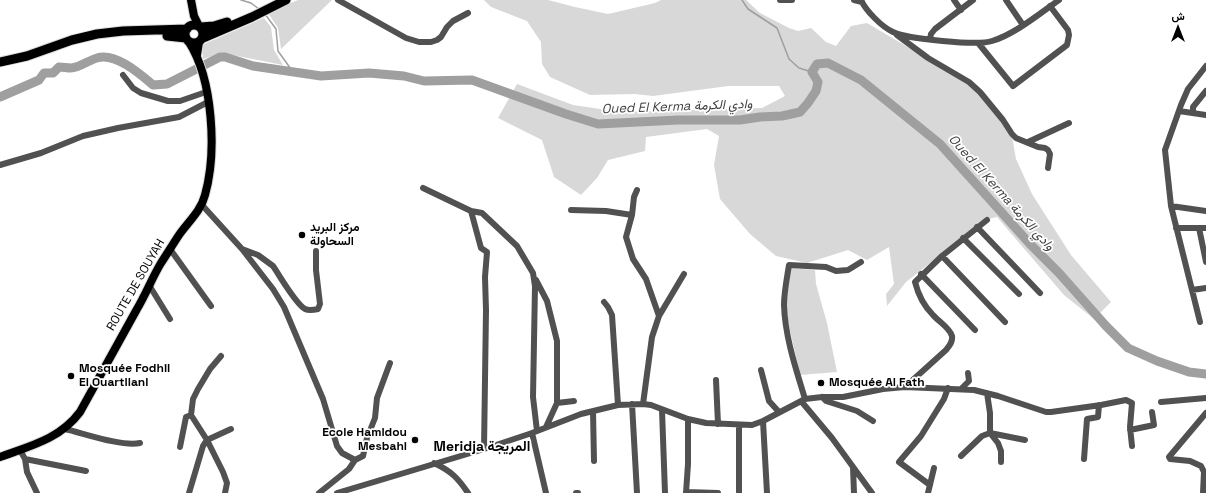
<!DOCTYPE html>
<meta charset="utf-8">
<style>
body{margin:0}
#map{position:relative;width:1206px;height:493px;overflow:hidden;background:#fff;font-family:"Space Grotesk",Vazirmatn,sans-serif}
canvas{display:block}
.north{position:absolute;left:1158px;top:8px;width:40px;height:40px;-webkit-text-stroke:3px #fff;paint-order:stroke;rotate:0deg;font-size:11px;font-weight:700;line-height:16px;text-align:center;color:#000}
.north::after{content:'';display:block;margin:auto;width:14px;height:18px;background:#000;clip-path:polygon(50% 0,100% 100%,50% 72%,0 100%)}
</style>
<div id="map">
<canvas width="1206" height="493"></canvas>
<div class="north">ش</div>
</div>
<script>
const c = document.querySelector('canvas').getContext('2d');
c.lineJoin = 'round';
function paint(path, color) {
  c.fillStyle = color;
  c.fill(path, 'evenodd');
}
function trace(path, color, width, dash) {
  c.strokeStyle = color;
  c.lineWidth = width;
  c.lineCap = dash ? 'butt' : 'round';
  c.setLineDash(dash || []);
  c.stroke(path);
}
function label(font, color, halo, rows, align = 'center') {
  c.font = font + ' "Space Grotesk",Vazirmatn,sans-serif';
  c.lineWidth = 3.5;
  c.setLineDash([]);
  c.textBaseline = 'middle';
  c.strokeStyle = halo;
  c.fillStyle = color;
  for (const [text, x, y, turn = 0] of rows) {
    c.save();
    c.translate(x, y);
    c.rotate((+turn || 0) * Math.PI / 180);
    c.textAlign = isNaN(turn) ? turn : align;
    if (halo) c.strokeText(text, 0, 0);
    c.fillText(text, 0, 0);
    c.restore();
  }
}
const green = new Path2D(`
 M298,0H332L281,49L278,28L268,13Z
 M484,0H548L575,7L608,14L655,3L661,0H746L760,13L789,28L798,31L811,28L826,42L836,46L851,26L867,23L972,85L1010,125L1016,159L1032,194L1071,255L1111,302L1094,319L1064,295L997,217L984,220L906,282L887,306L886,294L894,284L889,247L867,260L848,250L807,263L776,256L750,234L720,199L714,165L719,136L707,129L646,137L645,151L608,160L597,178L581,195L554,177L542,140L498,118L517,84L573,105L621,112L762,108L785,96L779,86H728L653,96L635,94L590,95L550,77L542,64L541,42L527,21L491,7Z
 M264,18L271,27L274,50L283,65L222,53L203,59L202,45Z
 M791,268L815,270L816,284L827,323L837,372L800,375L789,326L786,306Z`);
const stream = new Path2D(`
 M241,0L251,3L259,9
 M742,0L748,9L777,28L789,59L799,68L812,72
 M265,14L276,29L278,51L293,72`);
const river = new Path2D(`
 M0,97L39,80L44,73H53L59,67C63,67 67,68 71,68C79,68 89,60 97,58C115,52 140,74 153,85L167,84L220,57H225L253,66L321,76L369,73L404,76L424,81L472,80L566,114L598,124L678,120H740L760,117L782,116L800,112L808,103L816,91L818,82L812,72L817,64L828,63L861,80L940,144L1030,244L1059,273L1106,326L1128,348L1157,361L1189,372L1206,374`);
const minor = new Path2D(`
 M338,0L406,38L419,42H431L437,40L441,37L447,27L453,21L468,13
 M780,0H792
 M854,0L862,2
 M861,0C866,11 882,27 893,32C907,39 978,46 992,41C1015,34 1039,14 1059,0
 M954,0L961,10
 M1006,0L1023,25
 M897,35L928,58L969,82L980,92L1003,120L1012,134L1016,138L1038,147L1045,148L1048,150L1050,154L1048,168
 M930,39L931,34L935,29L973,0
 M979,44L1013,86L1067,45L1069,35L1068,30L1050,6
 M123,75L133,88L141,93L168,101H180L206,92
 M1179,111L1206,115
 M1193,113V107L1206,91
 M1028,142L1069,123
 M0,165L41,153L83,136L118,128L179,117L208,102
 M423,188L471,211L482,213L517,246L533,273L535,286L533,397L537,431
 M637,190L634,197L632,215L626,237L633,259L646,279L659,316
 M202,205L242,249L258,255L273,266C280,276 295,303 305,309C309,311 314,310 318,309L320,304L316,270V251
 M1171,206L1206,211
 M571,210L606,211L632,215
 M471,211L481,248L487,252L485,277L486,310L484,449
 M977,227L1040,293
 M1176,228H1206
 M1199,228L1206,262
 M963,238L1019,294
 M170,249L211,306
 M242,249L273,289L284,307L323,399L337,446L342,453L355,460L349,469L319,493
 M942,256L1005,322
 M921,274L975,330
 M536,280L547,301L557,341V403L546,427
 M149,285L170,319
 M1192,290L1206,288
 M604,302L608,307L612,315L618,405
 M1200,322L1171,206L1165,150L1181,105L1188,89L1206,66
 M221,356L210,369L198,389L193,399L191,415L207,440L223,472L227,483L225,493
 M761,370L769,401L779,412
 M716,380L718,424
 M905,387L946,350C949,346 953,342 952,336C950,328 938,321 933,315C924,306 918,294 915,282L942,256L987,220
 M961,389L969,381L968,373
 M987,393L990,413V433L998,443L1001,451V462
 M822,397L826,401L857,411L873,421
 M805,399C796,369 785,337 784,305C784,292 787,278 789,265L826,267L836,271L848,270L861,262
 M801,401L832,438L872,493
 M1161,402L1206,398
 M557,403L574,401
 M632,404L637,493
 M643,404L652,337L659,316L684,274
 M662,410L665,493
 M593,411L594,461
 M763,421L767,493
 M739,425V493
 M65,429C83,433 122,447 140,443
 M1130,430L1154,425L1152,412
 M532,433L546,493
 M180,447L186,417L191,415
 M20,450L25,459L27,472L37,493
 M961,456L982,436L990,433L1025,440
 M25,459L86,471
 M1084,459L1087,419L1098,417L1099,405
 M355,460L363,456L367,438L375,418L377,398L390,363
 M434,463C451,471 458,478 468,493
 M853,467L854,493
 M930,485L899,462L921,436L944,399L948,388
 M686,492L718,493
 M189,493L203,446L207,440L231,429
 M337,493L484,449L532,433L581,414L618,405L643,404L651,405L688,419L706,423L752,425L763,421L805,399L822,397H843L883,389L905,387L974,390L998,396L1046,412H1051L1101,405L1126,400L1132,403L1130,427L1132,446
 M576,493H578
 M686,493L688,464V419
 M928,493L934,468
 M1203,493L1204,472L1201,466L1190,461L1170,459L1169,457L1206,413`);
const major = new Path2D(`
 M191,0L194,16L199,26
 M197,55L199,42
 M0,457C30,446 60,439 80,412C99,377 118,343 137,309C146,294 152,278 161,263C167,254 173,244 179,235C188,222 201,211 205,195C217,152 213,80 189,42`);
const highway = new Path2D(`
 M185 34a9 9 0 1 1 18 0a9 9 0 1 1-18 0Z
 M201,27L214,26L227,22
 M167,36L186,38
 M203,38L252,17L286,0
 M0,62L27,56L72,40L97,34L123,31L187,29`);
const markers = [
 [302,235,4,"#000"],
 [71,376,4,"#000"],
 [821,383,4,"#000"],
 [415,440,4,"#000"]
];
const poiNames = [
 ["مركز البريد",310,228],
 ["السحاولة",310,242],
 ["Mosquée Fodhil",79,369],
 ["El Ouartilani",79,383],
 ["Mosquée Al Fath",829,383],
 ["Ecole Hamidou",407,433,"right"],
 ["Mesbahi",407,447,"right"]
];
const streetNames = [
 ["ROUTE DE SOUYAH",136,285,-60]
];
const waterNames = [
 ["Oued El Kerma وادي الكرمة",677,107,-2],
 ["Oued El Kerma وادي الكرمة",1001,193,48]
];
const quarterNames = [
 ["Meridja المريجة",482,447]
];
paint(green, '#d8d8d8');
trace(stream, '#9f9f9f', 1.5);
trace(river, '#9f9f9f', 9);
trace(major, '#dbdbdb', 10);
trace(highway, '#dbdbdb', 11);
trace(minor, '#515151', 6);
trace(major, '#000', 8);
trace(highway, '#000', 9);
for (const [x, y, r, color] of markers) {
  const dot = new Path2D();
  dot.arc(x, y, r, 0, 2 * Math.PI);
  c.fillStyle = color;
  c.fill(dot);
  trace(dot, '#fff', 1.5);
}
label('bold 12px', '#000', '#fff', poiNames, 'left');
label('12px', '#000', '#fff', streetNames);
label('italic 13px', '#404040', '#fff', waterNames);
label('bold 14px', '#000', '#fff', quarterNames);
</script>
